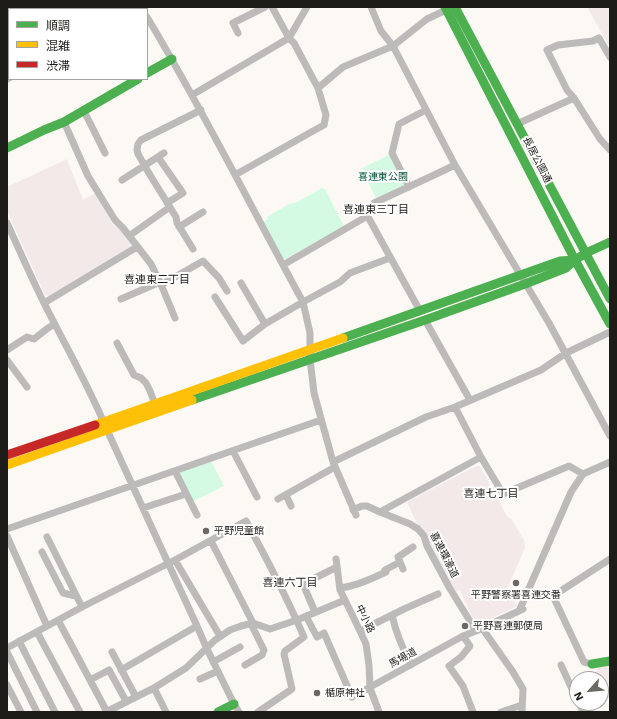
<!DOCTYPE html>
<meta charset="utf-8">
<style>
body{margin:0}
#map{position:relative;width:617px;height:719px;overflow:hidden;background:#fcf9f5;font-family:"Work Sans","Noto Sans JP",sans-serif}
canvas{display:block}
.frame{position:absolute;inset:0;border:8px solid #1e1c18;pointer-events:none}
.legend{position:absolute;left:8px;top:8px;width:140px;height:72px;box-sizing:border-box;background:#fff;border:1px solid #a5a4a3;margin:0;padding:5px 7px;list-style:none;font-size:12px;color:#1e1c18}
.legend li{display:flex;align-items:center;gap:8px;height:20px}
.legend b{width:20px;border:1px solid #a5a4a3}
.north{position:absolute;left:569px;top:671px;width:40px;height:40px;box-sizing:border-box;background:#fff;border:1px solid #a5a4a3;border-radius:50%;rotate:243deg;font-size:11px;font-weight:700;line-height:16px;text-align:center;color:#1e1c18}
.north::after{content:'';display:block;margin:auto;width:14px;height:18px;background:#6c6965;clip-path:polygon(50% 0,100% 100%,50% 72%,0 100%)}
</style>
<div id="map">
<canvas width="617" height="719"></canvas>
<div class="frame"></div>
<ul class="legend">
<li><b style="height:5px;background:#4caf50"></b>順調</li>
<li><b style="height:5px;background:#ffc107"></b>混雑</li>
<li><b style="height:5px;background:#c62828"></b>渋滞</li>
</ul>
<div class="north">N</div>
</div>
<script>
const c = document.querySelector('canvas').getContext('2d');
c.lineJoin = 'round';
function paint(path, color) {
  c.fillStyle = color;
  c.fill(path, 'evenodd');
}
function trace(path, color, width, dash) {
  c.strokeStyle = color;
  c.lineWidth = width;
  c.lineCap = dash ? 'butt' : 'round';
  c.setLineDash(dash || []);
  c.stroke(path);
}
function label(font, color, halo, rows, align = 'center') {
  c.font = font + ' "Work Sans","Noto Sans JP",sans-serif';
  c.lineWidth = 4;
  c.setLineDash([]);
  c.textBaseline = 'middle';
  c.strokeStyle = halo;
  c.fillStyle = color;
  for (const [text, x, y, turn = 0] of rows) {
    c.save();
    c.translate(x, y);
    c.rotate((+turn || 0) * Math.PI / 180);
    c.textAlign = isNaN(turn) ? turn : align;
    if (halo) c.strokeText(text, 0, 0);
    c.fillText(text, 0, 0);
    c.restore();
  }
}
const education = new Path2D(`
 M587,7H610V48Z
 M67,159L83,200L95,193L113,225L123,232L132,247L49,296L45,295L7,211V187Z
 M476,466H480L507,516L512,520L524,540L525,548L507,589L517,606L484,622L474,621L460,591L456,592L430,548L428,538L417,524L407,502Z
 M610,666V701L602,686L601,679H600L596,670L599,668Z`);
const green = new Path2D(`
 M391,154L404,185L376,198L362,170V168Z
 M322,188L325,189L344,226L286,259L282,258L263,222L268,219L267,217L289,204L295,203Z
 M211,461L224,486L192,502L178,472Z`);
const street = new Path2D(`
 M141,7L142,9
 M371,7L381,31L393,46L455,165L549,323L610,436
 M147,17C203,110 251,207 303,302L310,333V359L314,393L333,462L356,515
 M238,33L233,23L265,7
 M610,57L599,38L593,41L558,45L547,50L567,90L574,98L600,139L610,150
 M7,79L9,78
 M318,88L343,67L393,46L427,19L446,10
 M192,95L289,38L307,7
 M84,111L105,153
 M64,122L88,176L115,220L123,228L151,264L160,282L175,318
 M517,124L574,98
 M158,157L183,193L167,203
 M235,175L313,131L324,125L326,115L318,88L294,43L289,38L272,7
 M122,180L164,153
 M409,187L392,153L399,124L426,110
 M367,215L420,311
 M7,223C19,249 31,277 44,303C65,345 89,386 107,430L197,626L207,649L234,704L239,712
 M179,227L203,212
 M129,236L170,207
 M193,249L177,223L176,217L150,175L138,154L137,150L138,144L141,140L201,110
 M283,265L364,218L374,203L432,176L455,165
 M241,283L265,324
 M161,285L203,261L219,278L227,291
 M215,297L243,341L265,324L303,302L340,282L350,273L390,258
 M121,299L160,282
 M44,303L137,247
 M425,320L470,400
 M117,343L134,375L141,378L146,383L150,391L155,404
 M7,350L27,337L34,339L48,328L55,324
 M7,360L27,387
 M455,407L481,457L503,494L569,466L583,474
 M233,451L257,497
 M333,462L426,417L455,407L541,370L566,353L610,332
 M175,471L197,515
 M286,495L291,506
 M278,499L335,467
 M143,508L186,494
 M353,510L362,506H367L380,512L410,524L418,529L424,536L427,546L449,587L476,631
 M380,512L481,457
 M7,529L321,420
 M7,536L47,626
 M47,537L82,607
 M211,541L253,623
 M42,552L63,593L76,596
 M336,559L340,590L345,600L360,631L366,644L369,665L370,688L379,712
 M175,560L220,636
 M403,569L398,557L413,547
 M385,570L400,562
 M340,588C356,586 371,579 386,572
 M520,609L571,492L583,474L610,462
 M315,612L303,584L337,567
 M392,615C396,634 403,648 411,665
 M306,616L317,637L324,633L352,697L463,636L476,631L523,609
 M58,620L107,712
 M482,628L513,672L523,689L522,712
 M360,631L404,609L438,594
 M37,632L80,712
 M463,636L470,646L461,657L449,666L463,686L473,712
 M19,641L55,712
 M7,648L82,607L175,560L246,521C267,559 287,598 304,637L285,651L284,654L292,689L258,712
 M7,652L37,712
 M112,652L136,697
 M213,662L240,647
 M592,664L584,662L553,596L610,559
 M245,665L262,655L264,650L251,624
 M561,665L577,700
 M121,670L197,626
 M200,679L218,671
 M90,680L109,670L126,701
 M7,685L21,712
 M154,688L166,712
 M579,703L583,712
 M106,712L154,688L186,668L215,640L230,630L241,626L253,623L270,629L297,620L345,600
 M501,712L522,705`);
const fast = new Path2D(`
 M445,7L575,260L610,324
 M455,7L610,299
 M147,73L172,59
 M7,148L44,130L64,122L138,79
 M343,338L560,261L575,260
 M192,400L425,320L525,284L566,268L575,260L586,253L610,242
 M592,664L610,661
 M218,712L234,704`);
const slow = new Path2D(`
 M95,425L343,338
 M7,465L192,400`);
const jam = new Path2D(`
 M7,455L95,425`);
const markers = [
 [206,531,4,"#6c6965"],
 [516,583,4,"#6c6965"],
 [465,626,4,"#6c6965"],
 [317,693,4,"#6c6965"]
];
const streetNames = [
 ["長居公園通",537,160,63],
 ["喜連環濠道",444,555,63],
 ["中小路",365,619,64],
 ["馬場道",403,658,-29]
];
const parkNames = [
 ["喜連東公園",383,177]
];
const poiNames = [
 ["平野児童館",214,531],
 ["平野警察署喜連交番",516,595,"center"],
 ["平野喜連郵便局",473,626],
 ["楯原神社",325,693]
];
const neighbourhoodNames = [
 ["喜連東三丁目",376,210],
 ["喜連東二丁目",157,280],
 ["喜連七丁目",491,494],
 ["喜連六丁目",290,583]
];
paint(education, '#f3e9e9');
paint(green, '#d5fae3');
trace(street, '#bcbbb9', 7);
trace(fast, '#4caf50', 9);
trace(slow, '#ffc107', 9);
trace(jam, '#c62828', 9);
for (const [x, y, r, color] of markers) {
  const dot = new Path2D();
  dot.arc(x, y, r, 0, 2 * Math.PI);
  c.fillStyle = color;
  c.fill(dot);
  trace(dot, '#fff', 1.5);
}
label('10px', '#1e1c18', '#fff', streetNames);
label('10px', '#015335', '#fff', parkNames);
label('10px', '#1e1c18', '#fff', poiNames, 'left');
label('11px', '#1e1c18', '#fff', neighbourhoodNames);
</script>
